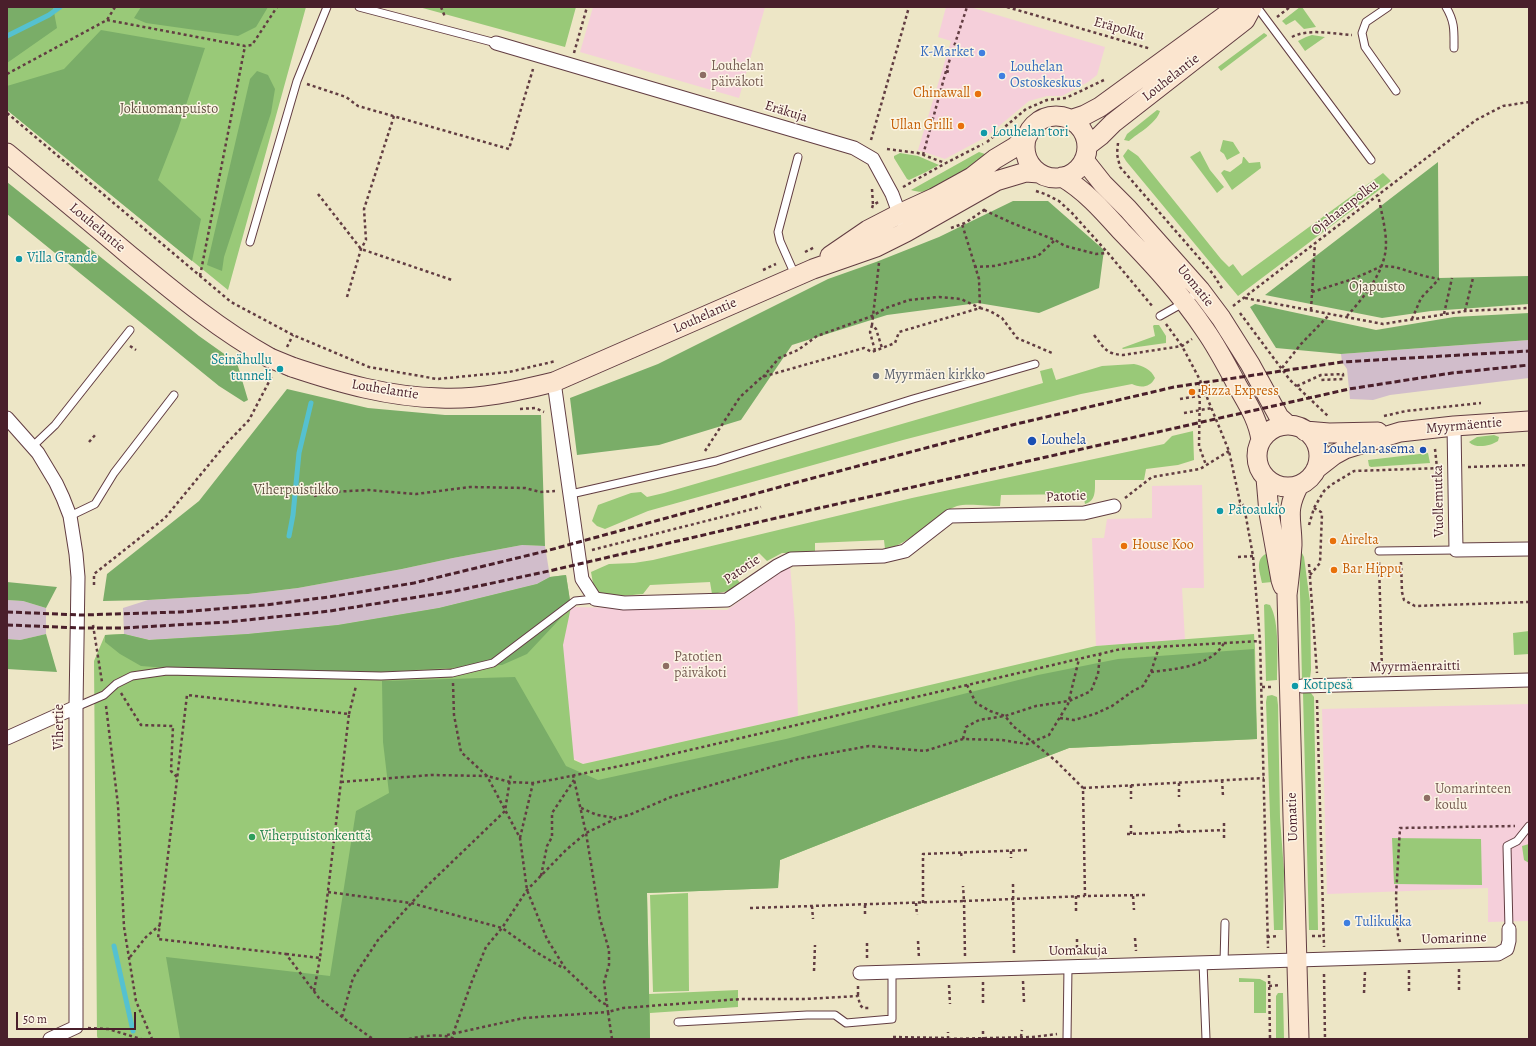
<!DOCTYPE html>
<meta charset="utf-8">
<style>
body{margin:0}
#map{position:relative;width:1536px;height:1046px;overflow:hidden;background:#ede6c6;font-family:Alegreya,serif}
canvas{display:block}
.frame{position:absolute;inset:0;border:8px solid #4a1f2b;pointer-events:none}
.scale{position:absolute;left:16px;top:1012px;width:120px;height:18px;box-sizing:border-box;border:2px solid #4a1f2b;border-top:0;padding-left:5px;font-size:12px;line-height:14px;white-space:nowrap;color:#4a1f2b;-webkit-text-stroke:3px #fcf5e5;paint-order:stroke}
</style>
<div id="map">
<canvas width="1536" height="1046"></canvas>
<div class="frame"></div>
<div class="scale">50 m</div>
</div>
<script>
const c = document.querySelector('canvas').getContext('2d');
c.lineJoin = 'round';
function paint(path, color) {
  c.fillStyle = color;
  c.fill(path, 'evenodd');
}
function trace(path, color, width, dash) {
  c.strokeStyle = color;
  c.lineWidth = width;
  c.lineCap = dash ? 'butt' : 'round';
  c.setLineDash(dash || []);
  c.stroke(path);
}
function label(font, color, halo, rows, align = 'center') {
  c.font = font + ' Alegreya,serif';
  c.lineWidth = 3;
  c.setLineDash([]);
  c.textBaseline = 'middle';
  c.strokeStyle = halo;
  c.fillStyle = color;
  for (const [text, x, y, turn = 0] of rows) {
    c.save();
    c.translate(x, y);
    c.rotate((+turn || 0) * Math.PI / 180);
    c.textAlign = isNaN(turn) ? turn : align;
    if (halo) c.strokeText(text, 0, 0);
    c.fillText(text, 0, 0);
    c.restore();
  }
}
const built = new Path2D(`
 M593,7H765L739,98L580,52Z
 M946,7H970L1105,47L1097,75L1088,82L1062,96H1047L1029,101L986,137L945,159L918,150L951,41L938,37Z
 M1202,485L1204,588H1182L1185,640L1096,646L1092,538H1104L1107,519L1152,518V486Z
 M790,565L795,624L798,716L583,764L571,757L541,658L571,607L727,610Z
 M1529,704V921L1488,922V888L1327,894L1322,709Z`);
const industrial = new Path2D(`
 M1529,340V378L1390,395L1373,400L1350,399L1347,369L1342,362L1341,354Z
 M522,545L545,546L550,577L537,584L439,608L338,625L248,634L149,640L124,634L123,608L148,600L248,594L298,588L402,569L453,558Z
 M7,600L23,601L46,608V634L20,640L7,639Z`);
const green = new Path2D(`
 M7,7H306L228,290L7,110Z
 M419,7H576L565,47Z
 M1300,7H1302L1316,27L1304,29L1295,20L1286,25L1282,21Z
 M1264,33L1267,35V36L1221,71L1218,67Z
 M1312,35L1325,37L1305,51L1298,41L1306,37Z
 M1157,110L1160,111C1156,124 1138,133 1129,141L1124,140L1127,134Z
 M1223,140L1233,142L1240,153L1227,160L1224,154L1220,151Z
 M1128,149L1138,156L1221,259L1229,267L1233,264L1242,276L1383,173L1391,181L1238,296L1126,161L1123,156Z
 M1200,151L1210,170L1224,187L1217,193L1190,157Z
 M979,152L985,154L986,157C967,171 937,199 911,190Z
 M900,153L918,156L939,165L926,172L909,180L907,179L894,158V156Z
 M1243,157H1244L1249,163L1260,162L1261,168L1232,190L1221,173L1224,170L1230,172L1242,163Z
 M1154,325H1159L1166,336V343L1123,349L1122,348L1155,336L1153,326Z
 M1134,364C1143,366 1151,369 1155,378C1150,388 1140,388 1132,384L1081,394L903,440L648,511L605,529L597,526L592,521L598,505L631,493L641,492L647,497L664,493L1043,383L1040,371L1052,368L1056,380L1102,366Z
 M1193,431L1194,460L1178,465L1146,469L1144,480H1095C1095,491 1096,501 1085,504L1083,494L1001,495L1000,506C990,506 965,503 957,506C931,516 913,544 885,549L884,540L815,543V553H782L767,561L759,553L733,574L740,583L729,591L712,594L710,582L650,585L643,594C627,595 608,600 594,589L591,572L609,564L634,563L653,560L912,498L1164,444L1172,436Z
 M1494,435L1499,437L1498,441C1490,446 1476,449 1469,442L1477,437Z
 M1428,453L1430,463L1371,467L1369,466L1368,460Z
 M1299,550L1301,551L1304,557L1310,602L1311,670L1310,678L1302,681Z
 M1268,553L1272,582L1262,583C1260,572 1254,558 1268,553Z
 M566,575L571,607L563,645L574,760L583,764L798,716L1096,646L1254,634L1255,648L1257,739L1069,748L889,817L780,860L778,888L647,893L649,994L738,990V1007L650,1013V1039H98L97,1036L94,661L105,635L124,634L149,640L248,634L338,625L439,608L537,584L550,577Z
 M1266,604L1270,605C1280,622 1277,660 1277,680L1266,681L1264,605Z
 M1529,631V654L1514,655L1513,633Z
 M1303,693H1311L1314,697L1318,930H1309Z
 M1272,695L1277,697L1278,705L1280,818L1284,871L1283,930H1274L1266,702L1267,696Z
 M1392,838L1481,839L1482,885L1394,884Z
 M1529,844V863L1524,860L1522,846Z
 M688,893L689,991L653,992L650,895Z
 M1239,978L1260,979L1266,982V1013H1254V982H1239Z
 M1278,993H1283L1284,1039H1276V996Z`);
const forest = new Path2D(`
 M7,7H53L57,28L7,63Z
 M141,7H268L256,27L238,36L146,23L134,18Z
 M101,30L205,48L178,129L158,180L201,219L192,261L7,110V86L64,69Z
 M257,71L268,75L275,89L271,113L224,257L222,271L207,265L250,79Z
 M1438,162L1439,278L1529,276V304L1431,311L1382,318L1265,295Z
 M7,182L199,336L237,363L248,400L244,402L219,386L7,214Z
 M1013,201H1048L1104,250L1099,288L1039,313L978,303L887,315L792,345L741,420L659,445L577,455L570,398L658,364L828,279L876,262L939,237Z
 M1255,304L1376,330L1454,317L1529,313V340L1341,354L1276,348L1250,307Z
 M287,389L368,408L445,415H541L545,546L522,545L453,558L402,569L298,588L248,594L148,600L103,601L107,574L199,501Z
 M566,575L571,607L527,654L502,665L378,672L167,668L141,666L120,654L105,642V635L124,634L149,640L248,634L338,625L439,608L537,584L550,577Z
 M7,582L57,587L46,608L23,601L7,600Z
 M46,634L57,672L7,669V639L20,640Z
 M1254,649L1257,739L1069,748L889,817L780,860L778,888L647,893L650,1039H180L166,957L330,976L356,811L389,793L383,742L382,681L515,677L566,766L598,780L786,739L1038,675L1118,659Z`);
const stream = new Path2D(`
 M7,36L49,15L60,7
 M289,536L293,515L299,453L311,403
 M114,946L133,1031`);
const path = new Path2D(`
 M441,7L445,17
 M1007,7L1151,49
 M1277,17L1290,7
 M107,20L245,46L252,45L277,7
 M1292,37C1309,28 1334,34 1352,35
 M574,53L587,7
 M946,71L950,72
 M7,74L107,20L115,7
 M307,84L346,97L358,106L509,149L533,69
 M7,113L231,302L293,335L369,367L437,379L509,372L556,361
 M871,140L909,7
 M987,142L1026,109L1047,100L1066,98L1106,79
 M1118,143L1117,154L1120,167L1213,274L1223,290
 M887,149L918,153L945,163
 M923,155L946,71L967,7
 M903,187L946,163L983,144
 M872,189L873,205
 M1036,191L1045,194L1059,201L1072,213L1108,253L1153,307
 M318,194L361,249L452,280
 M872,208L873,205L880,201
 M984,210L1012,223L1055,240L1065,246L1096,254L1108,253
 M951,228L965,223L987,208
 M805,252L815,247
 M879,263L872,325L876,329L882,348
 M974,267L994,266L1038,256L1055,240
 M763,270L776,264
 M200,276L245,46
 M1312,292L1353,279L1382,266L1395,267L1424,276L1439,279
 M347,297L361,249L366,240L364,209L394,116
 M1245,298L1383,324L1465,311L1529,308
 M1233,306L1476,120L1503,106L1529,102
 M1311,310L1315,243
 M1465,311L1473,278
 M1240,313L1290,380L1328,416
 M1444,314L1452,278
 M1347,316C1364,297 1386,271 1386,244C1386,229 1381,210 1378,195
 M1412,319L1421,298L1439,279
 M1166,324L1182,346L1200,380L1206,395L1229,451L1240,502L1244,506L1253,556L1260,641L1268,948
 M872,325L870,332L875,351
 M1094,335C1104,348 1106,354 1123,355L1182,346L1192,339
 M130,346L136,350
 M287,347L293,335
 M1282,368L1301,344L1330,314
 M763,377L779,358L798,350L817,336L872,316L886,308L909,300L939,297L961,299L980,308L979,279L962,224
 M1200,383L1199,446L1206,465
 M1297,386L1321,375L1343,374V379L1319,380
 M520,409L535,408L544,412
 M1184,413L1212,408
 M1384,416L1406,411L1481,403
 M89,442L96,434
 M1435,449L1437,468
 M705,451L740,397L762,377L864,348L872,352L895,343L899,332L980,308L990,311L1002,318L1017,338L1052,353
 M1468,467L1529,465
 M314,496L329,492L369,490L416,494L470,487L525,488L540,492L555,491
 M1125,498L1152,477L1200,469L1229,451
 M1238,506H1243
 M1309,525L1314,508L1324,491L1331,485L1354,471L1442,468
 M592,550L761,507
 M1238,557L1253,556
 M1379,562L1382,671
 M1401,562L1402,592L1404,600L1415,606L1529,602
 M1309,564L1317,673
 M1310,575L1320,563L1322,514L1321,512L1314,508
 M94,585V574L165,518L225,445L249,420L272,376
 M93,625L102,682
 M1151,672C1175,669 1211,667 1224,643
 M453,683L454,715L461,752L487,776L510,782L533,783L556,779L630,764L1121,649L1260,641
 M967,685L976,703L990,711L1005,716L1013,726L1056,761L1083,788
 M1262,687H1273
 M121,693L141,725L173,726L171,771L177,777
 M1317,700L1324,947
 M106,706L118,805L124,927L136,1001L152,1039
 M349,714L356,686
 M1060,718L1074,720L1095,714L1112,706L1133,691L1143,686L1151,672L1159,647
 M963,739L966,727L979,720L1005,716L1036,706L1069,701L1091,691L1098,674L1100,655
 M1222,780L1223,796
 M341,782L431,775L487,776L520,838L527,890L547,939L565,968L601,1002L607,1005
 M1179,783V797
 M1131,785V799
 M581,808L597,815L616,818
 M1224,823V830
 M1179,824L1180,832
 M1127,834L1224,830V839
 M1131,834V825
 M520,838L533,783
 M1011,851V858
 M961,853L962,859
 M541,876L547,846L552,837V813L574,780
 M1013,884L1014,954
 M328,892L411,903L502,928L536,952L563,968
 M1145,895L1085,896L1083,788L1264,778
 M1076,896V911
 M1133,896L1134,910
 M916,903L917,915
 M923,903V854L1028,850
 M865,905V917
 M812,906L813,919
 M750,908L964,901L963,886
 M1312,936H1324
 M1267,937L1279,936
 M1135,938L1136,951
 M1077,939V953
 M918,941L919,958
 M1400,942L1398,935L1396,896L1400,828L1515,826
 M867,943V960
 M286,954L320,958L349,714L187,695L158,939L286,954L319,998L346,1020L373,1039
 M965,956L964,901L1085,896
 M130,957L146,937L160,925
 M1409,970V992
 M814,971L815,945
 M1324,974L1325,1039
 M1269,975L1270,1039
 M1023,981L1024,1002
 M983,982V1004
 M949,985L950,1004
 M858,986V996
 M1269,986L1280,985
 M1459,990V969
 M314,991L320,958
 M1364,993L1365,972
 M342,1017L353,978L378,940L425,888L505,811L511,773
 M88,1028L108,1029L141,1039
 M983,1031V1038
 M453,1034L472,981L486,947L502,928L527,890L566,850L586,833L617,818L629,815L671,797L729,780L798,759L869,746L925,751L963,739L1002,740L1027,744L1049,735L1068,704L1079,659
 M447,1035L524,1018L608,1012L604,982L609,965V950L600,919L586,833L573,775
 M893,1037L948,1038V1032
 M1021,1037L1022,1030
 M409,1039C423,1036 442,1033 455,1039
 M612,1039L608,1012L623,1008L741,999H805L858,996L860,1005L863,1008H869
 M948,1039L1033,1037L1057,1034`);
const lane = new Path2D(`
 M359,7L496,43
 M1257,7L1371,160
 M1388,7L1366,22L1362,33L1365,47L1396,91
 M1446,7C1455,22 1454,31 1454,48
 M250,242L297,81L327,7
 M795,275L780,241L778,232L798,157
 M1160,316L1185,302L1200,290
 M33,446L55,425L130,330
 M571,494L716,461L913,399L1035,364
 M70,516L95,504L114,473L174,395
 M1379,551L1456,550
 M76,707L104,695L116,684L132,676L167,671L381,676L452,673L493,663L575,601L595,599
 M1509,929L1507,846L1517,841L1529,826
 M1203,963L1206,1039
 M1224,963L1225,923
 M678,1022L807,1015H835L846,1023L892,1019V972
 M1067,1039L1068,967`);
const street = new Path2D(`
 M496,43L854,148L873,159L892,194L902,221
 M554,382L582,579L595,599L624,603L727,600L777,566L791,559L884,556L905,551L950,516L1084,513L1114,506
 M7,418L38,453L56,483L63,498L70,516L76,554L78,577L76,707V1027L50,1039
 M1454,426L1456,550L1529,549
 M1302,686L1529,680
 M7,738L76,707
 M860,973L1498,954L1507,949L1509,941V929`);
const secondary = new Path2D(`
 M1025 147a31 31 0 1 1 62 0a31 31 0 1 1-62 0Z
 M1070,120L1085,115L1100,107L1233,10L1241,7
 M1087,146L1100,136L1113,123L1245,20L1252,7
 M7,153C47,186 88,220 128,254C174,292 218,329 270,358
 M1084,160L1103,184L1128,209L1200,290L1221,318L1250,364L1279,417L1288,425
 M1062,177C1086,191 1104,212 1122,232C1152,263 1181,294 1205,330C1217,347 1227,366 1237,385C1247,403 1258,419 1261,440
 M830,256L868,230L899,214L934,198L972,177L995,159L1015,147L1028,135
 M292,367C340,383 389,397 440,398C479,400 517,391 554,382L813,269L876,247L906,232L996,181L1026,172L1039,173
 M1257 456a31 31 0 1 1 62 0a31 31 0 1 1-62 0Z
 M1305,431L1329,433L1378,432
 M1316,469L1334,455L1345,449L1400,432L1454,426L1529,421
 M1266,478L1269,513L1281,580L1283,586
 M1299,1039L1287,595C1289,579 1291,562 1292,545C1292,519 1285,511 1299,485`);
const rail = new Path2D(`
 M7,612L82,615L180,612L265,605L329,597L414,583L546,551L798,482L1012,425L1174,387L1342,362L1529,351
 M7,625L82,628H123L228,622L330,611L455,591L549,571L815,509L1349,389L1452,373L1529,365`);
const pathBridge = new Path2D(`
 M1180,399L1205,395`);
const secondaryBridge = new Path2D(`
 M270,358L292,367`);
const markers = [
 [982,53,4,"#3f7fe0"],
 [703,75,4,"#8d6e63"],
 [1002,76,4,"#3f7fe0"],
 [978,94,4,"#e8710a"],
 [961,126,4,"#e8710a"],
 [984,133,4,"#0f9aa8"],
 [19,259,4,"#0f9aa8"],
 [280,369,4,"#0f9aa8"],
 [876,376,4,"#6b7280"],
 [1192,392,4,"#e8710a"],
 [1032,441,5,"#1a4fb4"],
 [1423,450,4,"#1a4fb4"],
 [1220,511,4,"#0f9aa8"],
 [1333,541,4,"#e8710a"],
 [1124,546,4,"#e8710a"],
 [1334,570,4,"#e8710a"],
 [666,666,4,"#8d6e63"],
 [1295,686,4,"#0f9aa8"],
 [1427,798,4,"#8d6e63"],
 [252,837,4,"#2e9e5b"],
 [1347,923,4,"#3f7fe0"]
];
const streetNames = [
 ["Eräpolku",1119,29,16],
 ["Louhelantie",1171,78,-38],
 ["Eräkuja",786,112,17],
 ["Ojahaanpolku",1345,208,-38],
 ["Louhelantie",97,228,40],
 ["Uomatie",1195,286,51],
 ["Louhelantie",705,316,-24],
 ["Louhelantie",385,390,9],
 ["Myyrmäentie",1464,426,-5],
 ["Patotie",1066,497,-3],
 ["Vuollemutka",1439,501,-91],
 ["Patotie",742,570,-34],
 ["Myyrmäenraitti",1415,667,-1],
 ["Vihertie",60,727,-90],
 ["Uomatie",1293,817,-92],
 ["Uomarinne",1454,939,-2],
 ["Uomakuja",1078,951,-1]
];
const shopNames = [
 ["K-Market",974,53,"right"],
 ["Louhelan",1010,68],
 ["Ostoskeskus",1010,84],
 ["Tulikukka",1355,923]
];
const educationNames = [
 ["Louhelan",711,67],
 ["päiväkoti",711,83],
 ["Patotien",674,658],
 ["päiväkoti",674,674],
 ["Uomarinteen",1435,790],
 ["koulu",1435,806]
];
const foodNames = [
 ["Chinawall",970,94,"right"],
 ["Ullan Grilli",953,126,"right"],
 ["Pizza Express",1200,392],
 ["Airelta",1341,541],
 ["House Koo",1132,546],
 ["Bar Hippu",1342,570]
];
const parkNames = [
 ["Jokiuomanpuisto",169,110],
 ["Ojapuisto",1377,288],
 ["Viherpuistikko",296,491]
];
const cultureNames = [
 ["Louhelan tori",992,133],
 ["Villa Grande",27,259],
 ["Seinähullu",272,361,"right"],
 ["tunneli",272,377,"right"],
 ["Patoaukio",1228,511],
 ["Kotipesä",1303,686]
];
const worshipNames = [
 ["Myyrmäen kirkko",884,376]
];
const transitNames = [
 ["Louhela",1041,441],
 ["Louhelan asema",1415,450,"right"]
];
const leisureNames = [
 ["Viherpuistonkenttä",260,837]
];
paint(built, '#f5cfda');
paint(industrial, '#d1bdcb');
paint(green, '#99c978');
paint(forest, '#7aad68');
trace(stream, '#55c1d0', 5);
trace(lane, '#623d42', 9);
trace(street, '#623d42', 15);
trace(secondary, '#623d42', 21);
trace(path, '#623d42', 2.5, [3, 3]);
trace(lane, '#fff', 7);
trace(street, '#fff', 13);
trace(secondary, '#fbe5cf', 19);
trace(rail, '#4a1f2b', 3, [6, 3]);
trace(secondaryBridge, '#623d42', 21, []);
trace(pathBridge, '#623d42', 2.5, [3, 3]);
trace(secondaryBridge, '#fbe5cf', 19);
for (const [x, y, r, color] of markers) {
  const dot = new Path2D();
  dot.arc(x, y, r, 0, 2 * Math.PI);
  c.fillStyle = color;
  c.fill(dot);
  trace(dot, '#fcf5e5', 1.5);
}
label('14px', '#4a1f2b', '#fcf5e5', streetNames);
label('14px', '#366cbe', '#fcf5e5', shopNames, 'left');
label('14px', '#785e54', '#fcf5e5', educationNames, 'left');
label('14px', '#c56008', '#fcf5e5', foodNames, 'left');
label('14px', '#625242', '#fcf5e5', parkNames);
label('14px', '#0d838f', '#fcf5e5', cultureNames, 'left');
label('14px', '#5b616d', '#fcf5e5', worshipNames, 'left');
label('14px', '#164399', '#fcf5e5', transitNames, 'left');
label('14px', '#27864d', '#fcf5e5', leisureNames, 'left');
</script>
